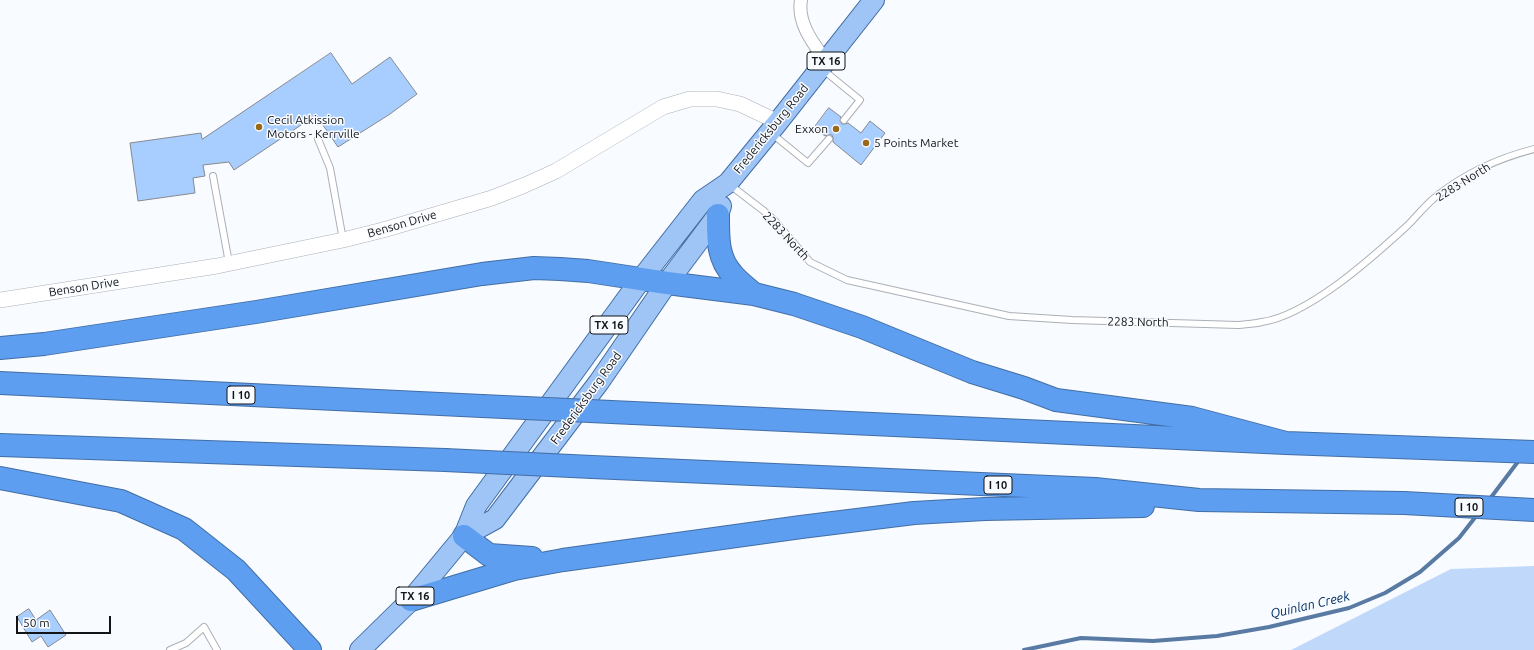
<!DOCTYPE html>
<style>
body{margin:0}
#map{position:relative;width:1534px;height:650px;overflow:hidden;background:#f8fbff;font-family:Ubuntu,sans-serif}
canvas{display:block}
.scale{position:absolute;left:16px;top:616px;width:95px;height:18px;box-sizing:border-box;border:2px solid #131416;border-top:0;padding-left:5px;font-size:12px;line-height:14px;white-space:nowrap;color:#131416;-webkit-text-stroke:3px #f8fbff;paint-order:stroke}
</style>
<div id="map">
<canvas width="1534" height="650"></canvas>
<div class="scale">50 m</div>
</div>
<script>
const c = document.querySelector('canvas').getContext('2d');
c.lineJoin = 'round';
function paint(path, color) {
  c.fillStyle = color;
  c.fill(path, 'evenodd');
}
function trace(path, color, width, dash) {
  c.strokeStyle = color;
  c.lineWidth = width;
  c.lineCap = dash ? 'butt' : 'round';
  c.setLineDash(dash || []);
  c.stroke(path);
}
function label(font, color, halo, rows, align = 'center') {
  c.font = font + ' Ubuntu,sans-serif';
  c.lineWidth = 3;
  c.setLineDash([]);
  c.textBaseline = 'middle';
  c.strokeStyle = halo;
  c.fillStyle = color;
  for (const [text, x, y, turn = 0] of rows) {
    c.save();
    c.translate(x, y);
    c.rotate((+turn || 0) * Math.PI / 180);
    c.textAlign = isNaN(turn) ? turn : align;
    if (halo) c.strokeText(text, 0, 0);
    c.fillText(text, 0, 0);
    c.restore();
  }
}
const green = new Path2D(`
 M1534,566V650H1291L1451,569Z`);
const stream = new Path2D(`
 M1489,500L1520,459
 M1024,650L1081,638L1153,641L1217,636L1269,627L1349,608L1385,593L1420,572L1459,538L1477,515`);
const building = new Path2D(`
 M331,53L352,84L390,57L417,94L390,114L338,147L316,115L234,170L229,162L203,165L205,176L193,178L195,193L138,201L130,143L201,133L202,139Z
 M829,108L841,117L840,121L842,124H845L848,123L861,133L870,121L885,133L861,165L833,142V138L832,135H828L825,136L814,128Z
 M29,609L36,620L50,610L66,635L48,647L41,636L32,642L17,617Z`);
const service = new Path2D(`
 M822,69L860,100L844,120
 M771,133L808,163L829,139
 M318,139L330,168L343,240
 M213,176L229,263
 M730,185L764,211L775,221L810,262L847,280L1009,316L1072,320L1238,325C1246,324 1254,324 1262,322C1309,315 1373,257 1408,225C1418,215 1427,203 1438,195C1466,173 1499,158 1534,149
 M170,650L186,643L204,627L217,650`);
const minor = new Path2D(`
 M801,0C797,23 813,43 826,61`);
const tertiary = new Path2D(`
 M0,300L217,266L343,240L383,230L492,198L525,185L556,171L663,107L690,99H717L740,104L778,122`);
const primary = new Path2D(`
 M464,536L495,519L599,382L667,283L718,215L721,206
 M360,650L411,600L464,536L476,506L642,278L703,200L728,183L778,122L874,0`);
const motorway = new Path2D(`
 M718,215C718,237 717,258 733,275C739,282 747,288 754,294
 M0,348L44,344L256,312L482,274L534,268L560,269L588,271L667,283L754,294L794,304L862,327L972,372L1024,388L1056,400L1192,418L1286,443
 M0,383L482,406
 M633,413L1286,443L1534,452
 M0,445L445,460
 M592,467L1095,489L1199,500L1404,503L1534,510
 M0,478L121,501L184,529L236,570L310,650
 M464,536L489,555L532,558
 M411,600L514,569L563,560L801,527L914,513L985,509L1143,506`);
const motorwayBridge = new Path2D(`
 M482,406L633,413
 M445,460L592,467`);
const markers = [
 [259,127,4,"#986919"],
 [836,129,4,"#986919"],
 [866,143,4,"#986919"]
];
const shields = [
 [826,61,38],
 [609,325,38],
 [241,395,28],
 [998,485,28],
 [1469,507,28],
 [415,596,38]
];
const shieldNames = [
 ["TX 16",826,61],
 ["TX 16",609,325],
 ["I 10",241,395],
 ["I 10",998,485],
 ["I 10",1469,507],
 ["TX 16",415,596]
];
const poiNames = [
 ["Cecil Atkission",267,120],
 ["Motors - Kerrville",267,134],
 ["Exxon",828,129,"right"],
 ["5 Points Market",874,143]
];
const streetNames = [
 ["Fredericksburg Road",771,129,-51],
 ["2283 North",1463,182,-32],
 ["Benson Drive",402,224,-16],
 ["2283 North",786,236,47],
 ["Benson Drive",84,287,-9],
 ["2283 North",1138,322,1],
 ["Fredericksburg Road",586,398,-54]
];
const waterNames = [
 ["Quinlan Creek",1310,605,-13]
];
paint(green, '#c0d8f9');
trace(stream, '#597aa3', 4);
paint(building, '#a8cdff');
trace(building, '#86898e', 1);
trace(service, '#acb0b5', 8);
trace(minor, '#acb0b5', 14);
trace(tertiary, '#acb0b5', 16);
trace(primary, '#436ea4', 22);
trace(motorway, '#436ea4', 24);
trace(service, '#fff', 6);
trace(minor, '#fff', 12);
trace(tertiary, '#fff', 15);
trace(primary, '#9ec5f6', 20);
trace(motorway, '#5d9ef0', 22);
trace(motorwayBridge, '#436ea4', 24, []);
trace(motorwayBridge, '#5d9ef0', 22);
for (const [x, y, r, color] of markers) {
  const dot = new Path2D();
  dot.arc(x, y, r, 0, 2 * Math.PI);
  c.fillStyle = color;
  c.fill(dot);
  trace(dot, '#f8fbff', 1.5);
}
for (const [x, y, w] of shields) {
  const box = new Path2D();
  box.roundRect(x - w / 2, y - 9, w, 18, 3);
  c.fillStyle = '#f8fbff';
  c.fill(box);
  trace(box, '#131416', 1);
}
label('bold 11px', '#131416', null, shieldNames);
label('12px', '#131416', '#f8fbff', poiNames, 'left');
label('12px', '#131416', '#f8fbff', streetNames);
label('italic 13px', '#002e62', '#f8fbff', waterNames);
</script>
